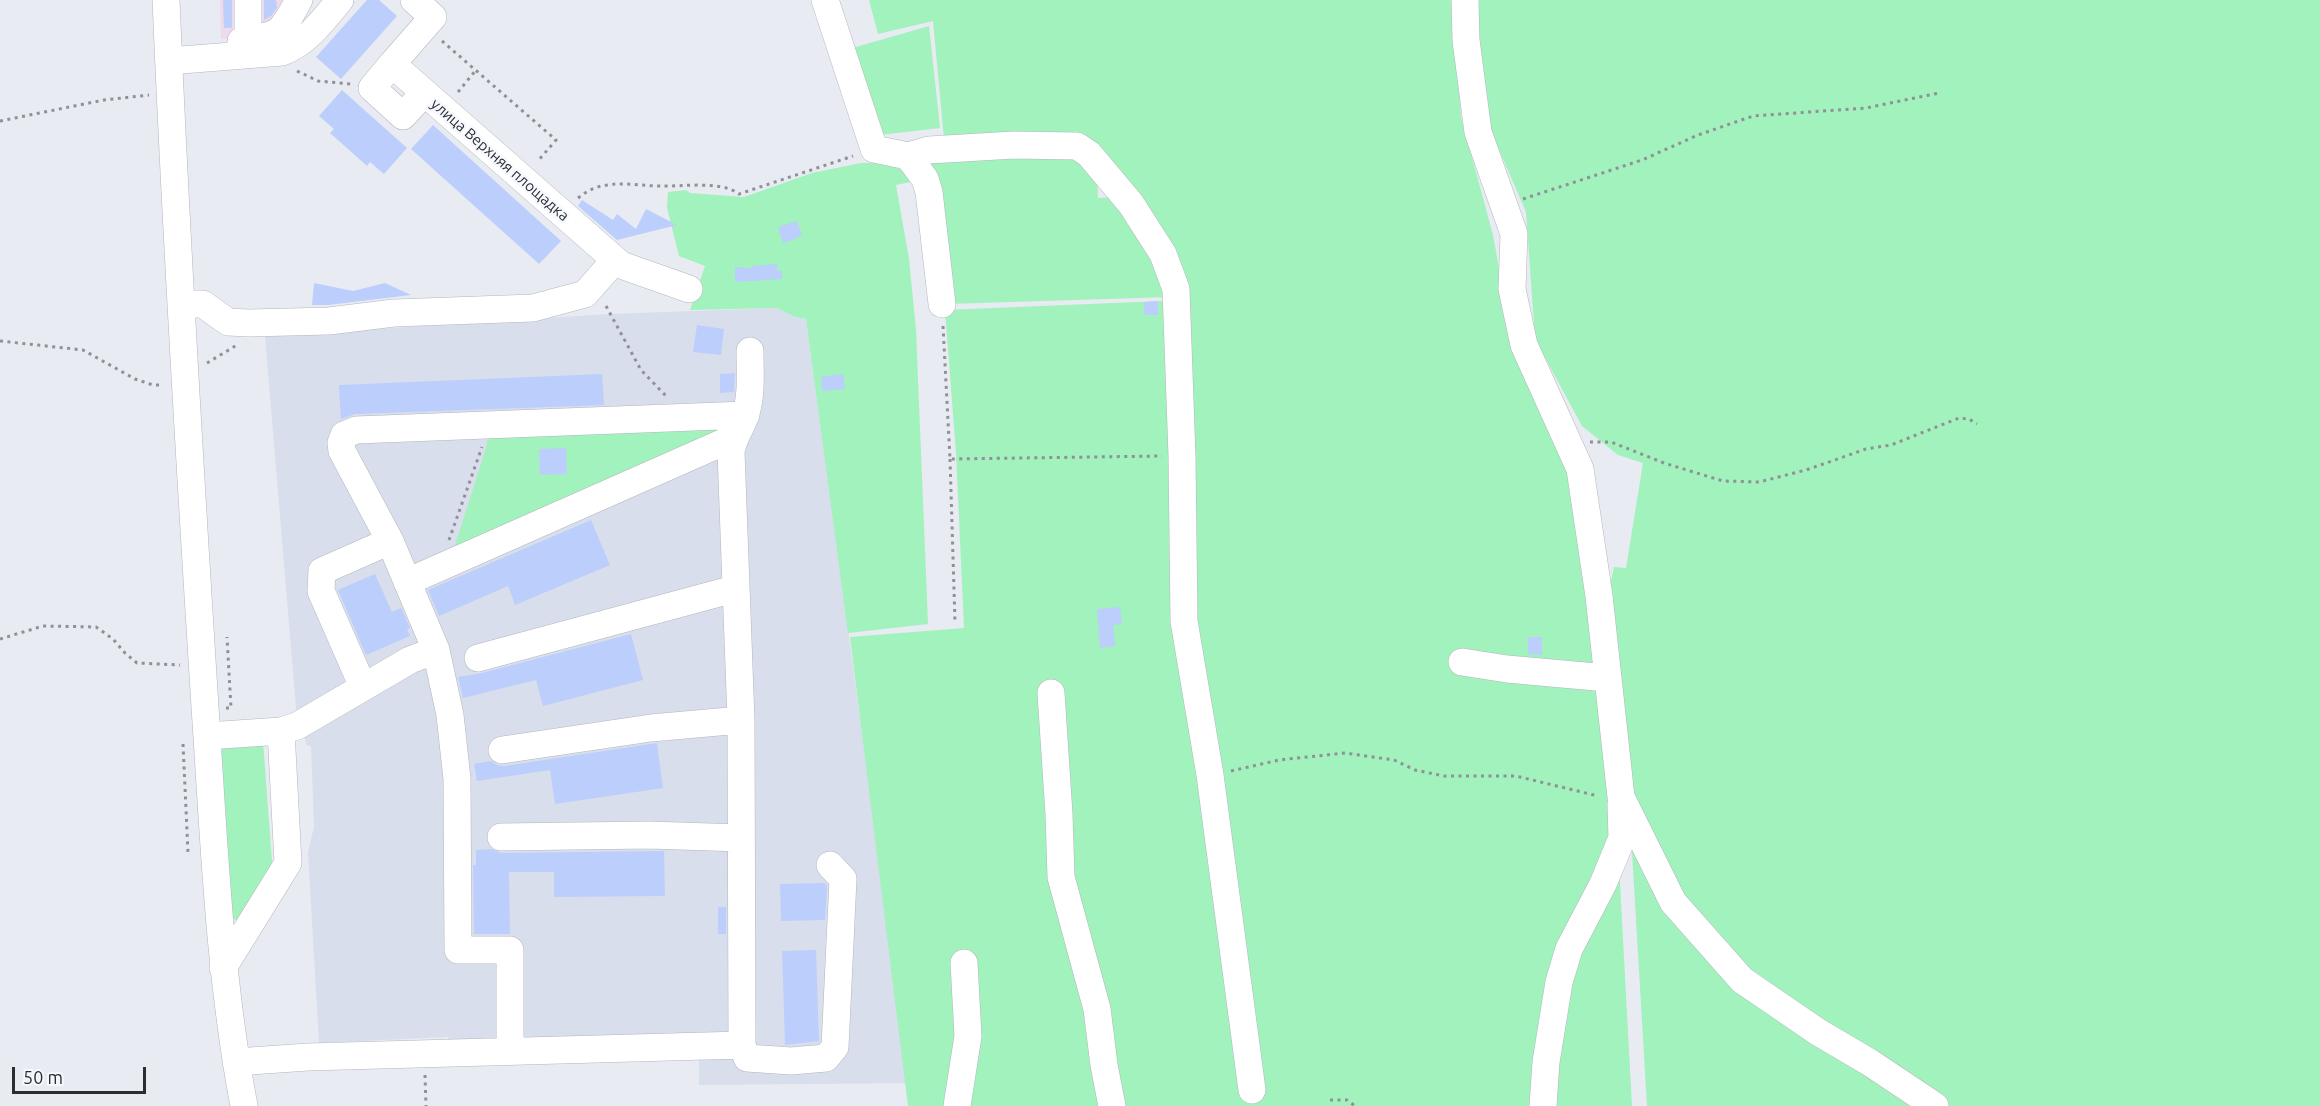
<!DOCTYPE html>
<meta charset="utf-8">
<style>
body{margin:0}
#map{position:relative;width:2320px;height:1106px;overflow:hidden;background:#e8ebf2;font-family:Ubuntu,sans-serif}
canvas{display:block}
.scale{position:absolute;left:12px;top:1067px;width:134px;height:27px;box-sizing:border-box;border:3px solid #2c2d30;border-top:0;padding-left:8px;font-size:18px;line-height:21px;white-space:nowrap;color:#2c2d30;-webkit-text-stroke:4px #f5f8fe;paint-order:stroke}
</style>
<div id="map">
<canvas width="2320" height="1106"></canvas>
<div class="scale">50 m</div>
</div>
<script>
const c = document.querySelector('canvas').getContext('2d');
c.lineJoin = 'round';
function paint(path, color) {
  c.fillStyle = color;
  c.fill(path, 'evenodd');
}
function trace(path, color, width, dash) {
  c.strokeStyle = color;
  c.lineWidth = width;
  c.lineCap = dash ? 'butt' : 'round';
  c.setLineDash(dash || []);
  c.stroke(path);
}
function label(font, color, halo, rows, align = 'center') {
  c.font = font + ' Ubuntu,sans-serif';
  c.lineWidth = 5;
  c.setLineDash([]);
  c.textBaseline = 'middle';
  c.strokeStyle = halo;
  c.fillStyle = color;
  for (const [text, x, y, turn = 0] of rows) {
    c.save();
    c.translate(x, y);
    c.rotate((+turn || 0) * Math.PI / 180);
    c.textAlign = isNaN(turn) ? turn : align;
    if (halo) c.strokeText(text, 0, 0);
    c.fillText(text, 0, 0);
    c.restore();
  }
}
const industrial = new Path2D(`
 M220,0H284L283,16L238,38L221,39Z`);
const built = new Path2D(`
 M777,308L795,317L806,319L888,925L913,1083L699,1085V1056L450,1065L448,1037L319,1043L308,852L314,827L311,746L306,745L304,731L298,732L265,336L609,314Z`);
const green = new Path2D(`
 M869,0H1453L1461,117L1493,235L1514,351L1568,475L1587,602L1617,828L1632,1106H908L850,637L964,628L956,453L945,310L1186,300L1082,142L944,139L933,21L878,34Z
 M1472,0H2320V1106H1647L1628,784L1609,590L1614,567L1626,568L1643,463L1618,455L1582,426L1535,339L1526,212L1491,131Z
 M929,26L940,128L879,135L849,49Z
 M926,156L1079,157L1097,178L1098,198L1115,197L1155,255L1171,297L947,304Z
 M861,163C886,163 896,163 915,181L896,185L909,259L916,330L928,624L848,633L806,319L795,317L777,308L690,310L705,266L679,256L667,208L668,192L686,190L690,193L744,197L812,173Z
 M734,425L453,552L487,445V430Z
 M263,741L273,875L237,921L231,916L221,751L223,745Z`);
const building = new Path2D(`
 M223,0H232V28H224Z
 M264,0H276L277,8L271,16L264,20Z
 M367,0H379L397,16L341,79L316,57Z
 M342,90L407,148L384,174L370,162L367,166L330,133L334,129L319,116Z
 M433,125L561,241L539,264L411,149Z
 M582,200L613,220L617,214L636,229L646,209L677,225L617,240L578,206Z
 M797,221L802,236L783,243L778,227Z
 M777,264V270L782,271V279L735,282V267L752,268V266Z
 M314,283L353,291L385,283L411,295L328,305H312Z
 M1158,301V315H1144V302Z
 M697,325L724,329L721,355L693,352Z
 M735,373L734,392L720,393V374Z
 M602,374L604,405L355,414L341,419L339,385Z
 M843,374L845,389L822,391L821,377Z
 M566,448L567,474L540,475L539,449Z
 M591,520L610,565L515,605L508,586L439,616L428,590Z
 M375,574L392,612L401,608L410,628L407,629L410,636L366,655L338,590Z
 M1120,607L1122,624L1113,625L1115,646L1100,648L1097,609Z
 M631,634L643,680L543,706L536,680L463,698L458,677L482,673Z
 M1528,637H1542V655L1528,654Z
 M657,743L663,788L555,804L550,770L477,781L474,764L491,761L497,765L504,766Z
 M491,849L501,853L664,851L665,896L554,897V872H509L510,934H474L473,865H476V850Z
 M825,883L827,887L825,920L781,921L780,884Z
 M718,907H726V934H718Z
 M816,950L819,1041L785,1045L782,951Z`);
const path = new Path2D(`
 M442,41L556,140L537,162
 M297,71L318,81L351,84
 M458,92L476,70
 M0,121L104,100L149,95
 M578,198C587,191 596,186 608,185C625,182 642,186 660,186C681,187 721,180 739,194L853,156
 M1523,199L1642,160L1698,135L1753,116L1866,108L1939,93
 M606,306L641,370L667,397
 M943,326L950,459L1162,456
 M0,341L83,350L135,379L153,385H163
 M207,363L237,345
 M1590,442H1611L1664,463L1723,481L1759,482L1806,470L1866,449L1891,445L1959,418L1969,419L1977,424
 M950,459L955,622
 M449,540L482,447
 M0,639L43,626L96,627L113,639L125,653L137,663L180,665
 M226,708H231L227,637
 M183,744L188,853
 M1231,771L1279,760L1345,753L1394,760L1415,770L1444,776H1516L1598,796
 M425,1075L426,1106
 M1330,1100H1347L1355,1106`);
const minor = new Path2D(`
 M166,0C176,236 190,471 205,707C214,841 219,974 244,1106
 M414,0L433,17L392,64L621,265L689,289
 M825,0L874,149L908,156L925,179L929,192L942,304
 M1465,0L1466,40L1478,132L1514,234L1512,289L1524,345L1580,469L1599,596L1621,797L1673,902L1742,980L1818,1032L1869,1062L1935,1106
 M248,40V0
 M241,41C281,34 279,36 299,0
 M169,61L282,52C307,43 323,20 340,0
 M392,64L372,88L403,116L424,93
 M908,156L929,150L1014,145L1077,146L1089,154L1131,204L1163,254L1176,289L1182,456L1184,621L1210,775L1252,1090
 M181,304H203L228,322L249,323L329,321L394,313L533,308L585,294L615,260
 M750,351C750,372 752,393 746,413C742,428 733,437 731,452L741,720L742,1045L747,1058L791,1061L826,1058L835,1047L843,879L830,865
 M407,582L733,438
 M478,658L734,589
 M1462,662L1507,669L1607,678
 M363,687L321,591L322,571L390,541
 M1051,693L1059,814L1061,877L1097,1009L1104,1065L1112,1106
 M207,736L281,731
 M502,750L651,728L741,720
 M501,837L649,835L741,838
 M223,968L288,863L281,731L297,726L410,660L436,650
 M510,1051V950H458L457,779L450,715L436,650L390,541L342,451L341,443L344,435L356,430L746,415
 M236,1062L308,1057L742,1045
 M957,1106L968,1036L964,963
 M1543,1106L1546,1062L1559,982L1569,949L1603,884L1622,838L1621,804`);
const streetNames = [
 ["улица Верхняя площадка",500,160,41]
];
paint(industrial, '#eedaea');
paint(built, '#d8deec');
paint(green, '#a1f2bc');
paint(building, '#bccefb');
trace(minor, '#b3b6bd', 28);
trace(path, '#8f9196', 3, [3, 4.5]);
trace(minor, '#fff', 27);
label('15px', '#2c2d30', '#f5f8fe', streetNames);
</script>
